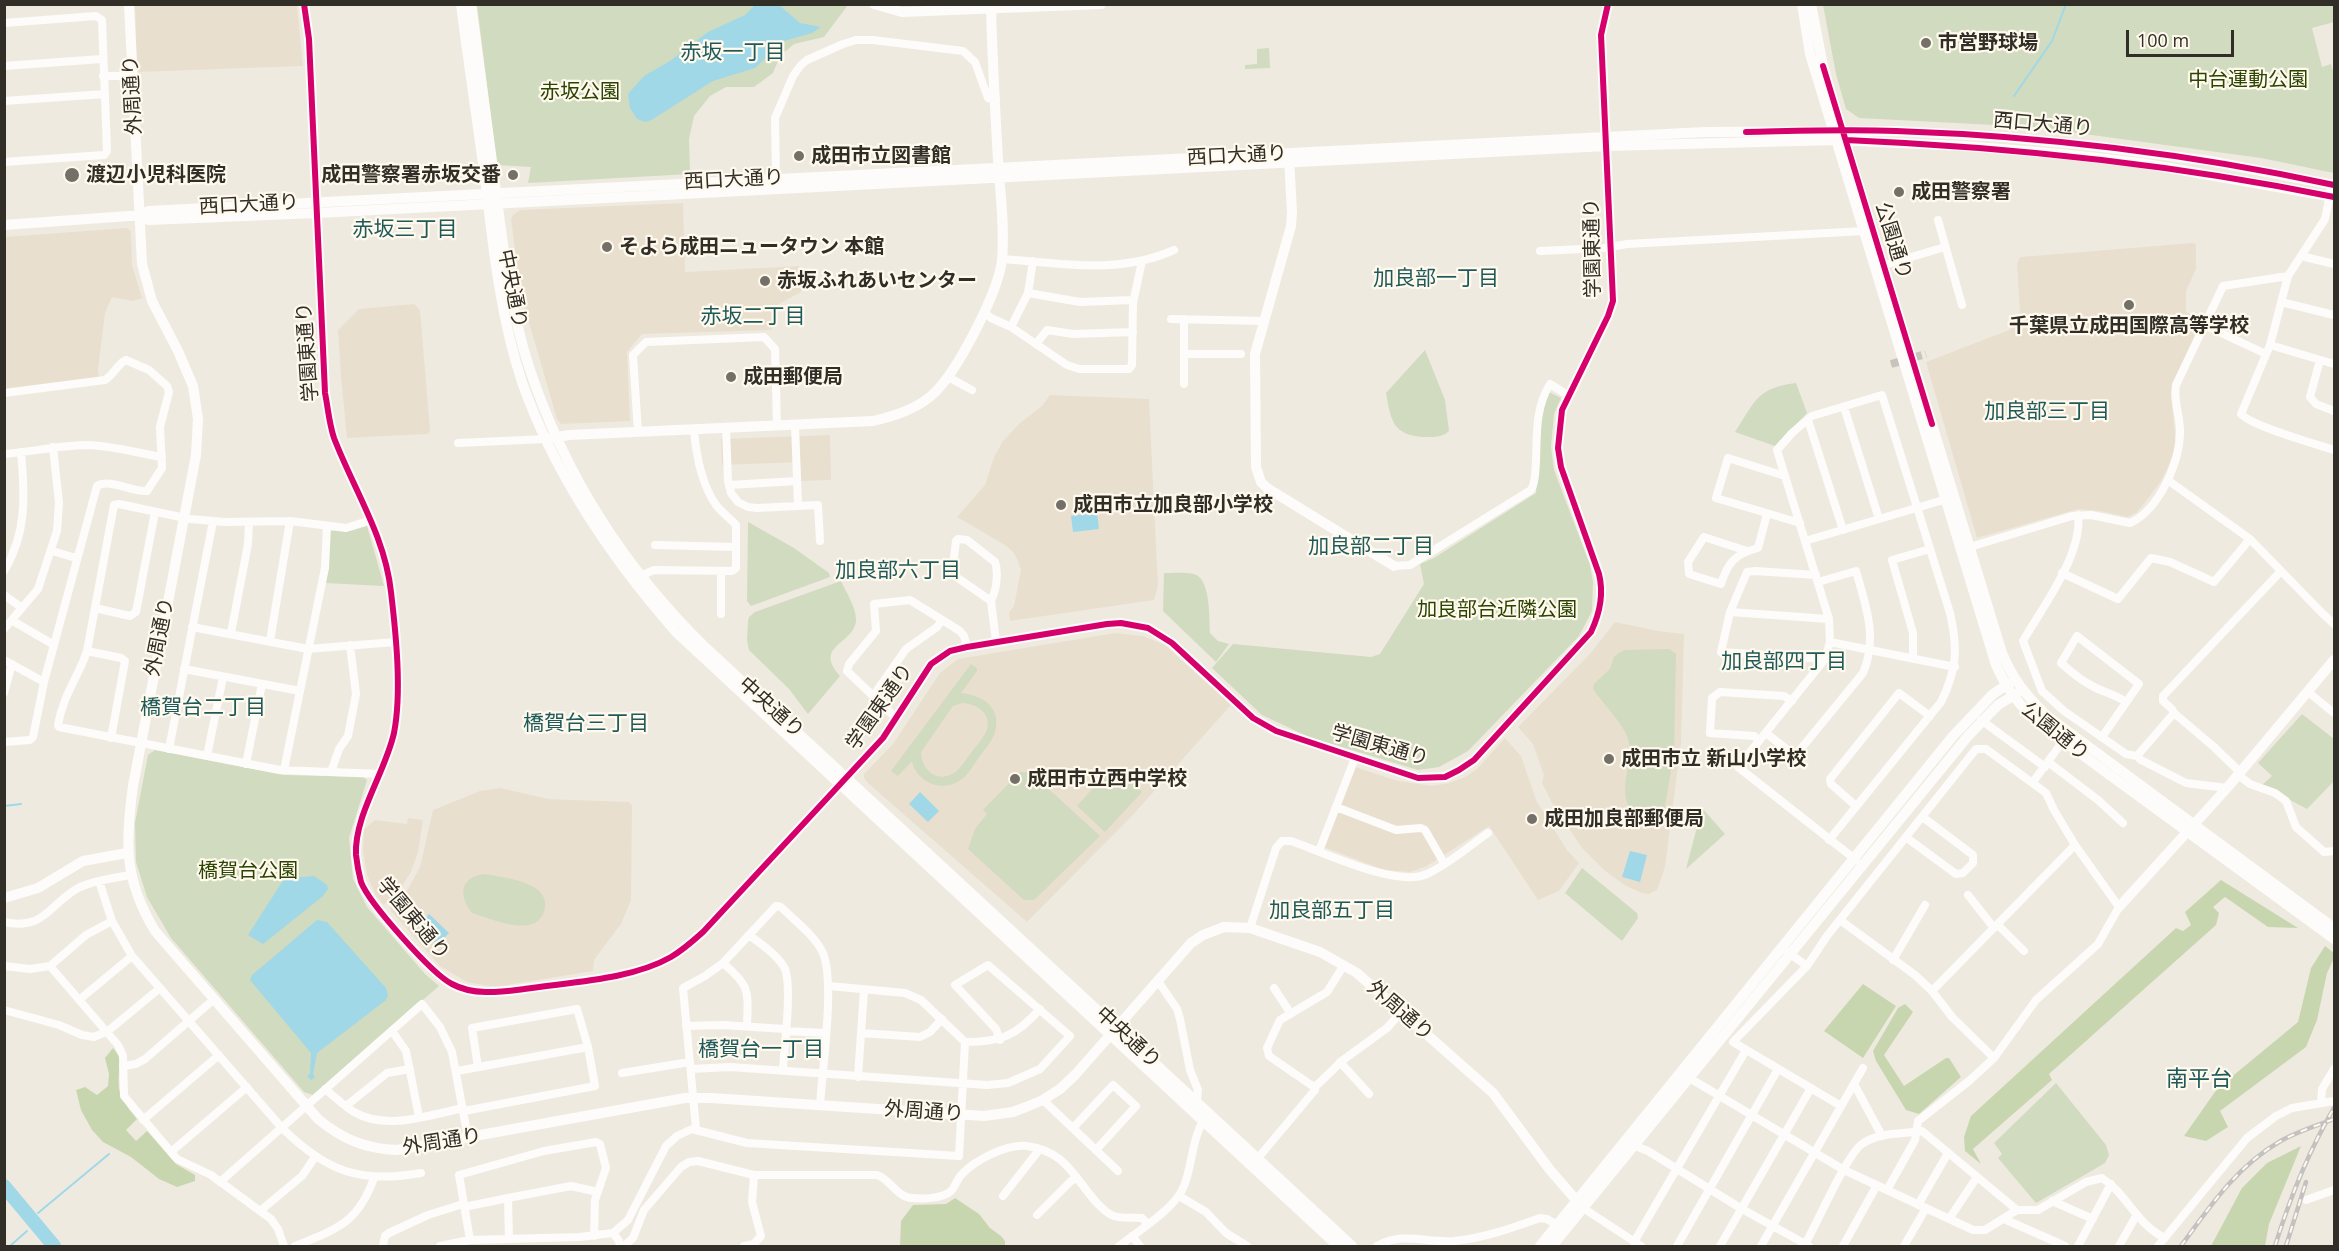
<!DOCTYPE html>
<meta charset="utf-8">
<style>
body{margin:0}
#map{position:relative;width:2339px;height:1251px;overflow:hidden;background:#efeae0;font-family:"Open Sans",sans-serif}
canvas{display:block}
.frame{position:absolute;inset:0;border:6px solid #312e27;pointer-events:none}
.scale{position:absolute;left:2126px;top:30px;width:108px;height:27px;box-sizing:border-box;border:3px solid #312e27;border-top:0;padding-left:8px;font-size:18px;line-height:21px;white-space:nowrap;color:#312e27;-webkit-text-stroke:4px #fff9ee;paint-order:stroke}
</style>
<div id="map">
<canvas width="2339" height="1251"></canvas>
<div class="frame"></div>
<div class="scale">100 m</div>
</div>
<script>
const c = document.querySelector('canvas').getContext('2d');
c.lineJoin = 'round';
function paint(path, color) {
  c.fillStyle = color;
  c.fill(path, 'evenodd');
}
function trace(path, color, width, dash) {
  c.strokeStyle = color;
  c.lineWidth = width;
  c.lineCap = dash ? 'butt' : 'round';
  c.setLineDash(dash || []);
  c.stroke(path);
}
function label(font, color, halo, rows, align = 'center') {
  c.font = font + ' "Open Sans","Noto Sans JP",sans-serif';
  c.lineWidth = 4.5;
  c.setLineDash([]);
  c.textBaseline = 'middle';
  c.strokeStyle = halo;
  c.fillStyle = color;
  for (const [text, x, y, turn = 0] of rows) {
    c.save();
    c.translate(x, y);
    c.rotate((+turn || 0) * Math.PI / 180);
    c.textAlign = isNaN(turn) ? turn : align;
    if (halo) c.strokeText(text, 0, 0);
    c.fillText(text, 0, 0);
    c.restore();
  }
}
const built = new Path2D(`
 M135,5H297L303,66L137,72Z
 M683,203L685,272L799,266L801,292L772,308V330L642,334L627,352L630,421L561,424L557,419L521,295L511,219L513,215L520,210Z
 M127,228L131,231L132,265L142,298L133,301L112,297L105,313L98,369L99,379L5,390L4,237Z
 M2193,243L2196,244V269L2186,291V312L2204,320L2173,383L2171,395L2176,445L2169,465L2161,481L2143,505L2136,513L2127,517L2100,511L2078,509L1977,538L1926,362L2009,330L2014,326L2020,314L2017,264L2020,257Z
 M414,304L420,310L430,430L428,434L347,438L341,376L338,330L359,309Z
 M1050,395L1149,399L1158,586L1154,600L1010,621L1009,612L1014,606L1021,570L1017,559L1013,552L1005,545L957,517L985,485L994,457L1003,441L1020,423L1042,406Z
 M830,435L831,480L801,481L800,462L722,465L721,439Z
 M1615,622L1658,631L1684,634L1681,744L1665,867L1657,890L1649,894L1642,893L1626,886L1604,870L1582,848L1551,801L1542,783L1544,775L1533,744L1518,727L1589,655Z
 M1115,633L1143,636L1165,645L1231,705L1132,816L1027,922L869,784L864,778V774L893,744L940,673L958,659Z
 M1505,738L1521,756L1536,800L1567,850L1579,863L1559,891L1538,900L1489,826L1427,866L1410,872L1384,870L1324,847L1355,767L1398,781L1419,784L1432,786L1449,783L1465,777L1477,769Z
 M500,788L549,799L629,802L632,805L631,900L621,924L594,960L593,971L501,986H489L467,982L440,966L391,911L390,907L408,889L420,867L433,810L480,791Z
 M408,818L423,820L418,852L411,872L402,886L384,905L376,896L367,875L363,851L364,829L375,820L407,824Z`);
const green = new Path2D(`
 M477,5H848L824,37L794,44L780,56L773,73L754,87H726L710,96L694,116L689,139L690,174L528,183L531,167L497,165Z
 M1823,5H2334V22L2312,28L2322,67L2331,64L2334,75V173L2261,158L2033,127L1859,118L1846,109L1836,74Z
 M1269,48L1270,68L1245,69V65L1257,64V49Z
 M1425,350L1445,400L1449,431C1443,437 1435,437 1426,437C1393,436 1391,421 1386,393Z
 M1796,383L1807,413L1775,446L1735,432C1755,401 1757,388 1796,383Z
 M1549,392L1561,398L1554,414L1551,447L1554,470L1590,565L1593,582L1592,611L1579,636L1468,751L1439,767L1418,770L1309,737L1262,715L1212,668L1233,644L1371,657L1380,654L1424,584L1420,564L1434,558L1536,493L1541,410Z
 M748,522L794,548L829,573L830,577L751,606L747,601Z
 M367,526L384,586L325,583L330,530L350,531Z
 M1164,573C1173,573 1185,572 1194,574C1211,579 1209,618 1210,633L1218,641L1229,644L1216,662L1163,611Z
 M841,581C846,592 857,609 856,621C853,645 813,645 840,676L808,714L789,689L749,650L747,640L748,621L749,617L755,612Z
 M1669,649L1676,654L1674,753L1664,812L1630,809C1617,787 1635,762 1628,739C1624,724 1602,703 1593,689L1594,684L1610,669L1614,657L1619,653L1625,650Z
 M971,664L977,668V671L961,693C982,695 1002,707 995,732C992,742 983,751 977,760C972,767 967,777 959,781C940,793 916,781 912,761L898,776L891,771ZM962,703C978,703 995,717 985,734C981,741 975,747 971,753C965,760 960,770 952,774C935,783 921,768 921,752L953,706Z
 M2302,714L2334,739V781L2307,809L2262,785L2272,776L2258,763Z
 M155,750L283,775L363,777L367,780L349,838L353,879L367,907L425,974L439,986L313,1095L304,1092L171,938L147,897L136,862L135,823L148,755Z
 M1112,767H1115L1142,792L1105,832L1077,806Z
 M1020,772H1030L1100,836L1034,900H1024L968,849L975,829L987,814L983,810Z
 M1702,808L1725,834L1686,869Z
 M1582,868L1637,913L1638,918L1622,941L1565,893Z
 M485,874C500,877 522,879 535,888C542,892 546,899 545,907C540,941 492,919 472,913C458,895 460,877 485,874Z
 M2056,1083L2106,1145L2109,1155L2105,1163L2036,1203L1998,1158L2002,1154L1994,1143Z`);
const forest = new Path2D(`
 M2221,880L2298,928L2268,927L2225,897L2213,907L2219,913L2216,925L2049,1074L2052,1080L1973,1149L1981,1164L1965,1151L1964,1137L1971,1116L2176,928L2183,931L2191,925L2185,912Z
 M2325,946L2334,953V958L2327,973L2317,1020L2306,1047L2220,1111L2228,1127L2206,1141L2184,1136L2217,1089L2298,1022L2311,968Z
 M1863,984L1896,1006L1863,1058L1824,1031Z
 M1905,1004L1913,1012L1884,1055L1904,1086L1946,1058H1949L1961,1077L1919,1114L1906,1110L1876,1061L1873,1051L1898,1008Z
 M113,1048L120,1057C118,1089 115,1093 137,1119L126,1130L136,1141L147,1131L176,1164L195,1175V1181L177,1187L159,1179L131,1157L103,1142L92,1130L81,1110L76,1090L85,1087L97,1095L108,1086L109,1074L105,1058Z
 M2301,1146L2269,1224L2265,1246H2211L2242,1188L2267,1163Z
 M955,1198L979,1214L990,1228L1001,1236L1005,1241V1246H900L901,1221L913,1205L946,1204Z`);
const water = new Path2D(`
 M755,5H779L800,23L821,27L812,33L784,41L755,68L713,81L653,119L646,122L637,119L630,108L628,94L644,76L670,61L708,32L745,15Z
 M1097,512L1099,529L1073,532L1071,516Z
 M920,792L939,811L928,822L909,804Z
 M1630,851L1647,855L1640,882L1622,877Z
 M314,876L327,885L328,889L323,896L263,944L248,935L284,879Z
 M429,914L449,933L437,945L417,926Z
 M317,920L327,922L386,988L388,995L386,1000L317,1053L313,1074L315,1077L311,1080L307,1076L310,1074L311,1053L250,980L252,975Z`);
const stream = new Path2D(`
 M2014,96L2052,41L2066,4
 M4,806L21,804
 M38,1213L109,1154
 M30,1219L34,1217
 M31,1227L34,1223
 M10,1246L27,1231`);
const river = new Path2D(`
 M4,1186L54,1246`);
const streetTunnel = new Path2D(`
 M1891,364L1926,354`);
const street = new Path2D(`
 M4,23L96,16L102,20L107,151L104,155L4,162
 M4,66L102,59
 M103,76H132
 M4,101L105,94
 M776,177L775,118L793,76L801,65L807,60L843,44L856,40H873L963,51L975,62L988,98L996,100
 M2332,185L2325,219L2288,276L2270,345L2241,414C2251,426 2316,444 2334,450
 M1938,220L1962,305
 M1540,251L1604,248L1627,244L1864,231
 M2301,256L2334,264
 M1002,259C1061,263 1118,275 1174,250
 M1881,266L1945,247
 M1028,293L1080,302L1133,300
 M2281,302L2334,315
 M984,312L991,318L1011,327L1067,365L1079,369H1129L1132,365L1133,303L1142,261
 M1171,319L1264,321
 M1184,319V384
 M2204,325L2266,354
 M1011,327L1028,293L1033,261
 M1036,344L1047,330L1073,334L1133,332
 M2270,345L2334,364
 M1184,354H1241
 M2320,360L2310,397L2316,404L2334,411
 M948,377L972,390
 M4,393L105,380C114,375 117,364 126,360L149,370L167,386L169,392L160,427L162,468L147,491C132,492 109,478 97,486L44,682L33,737L30,740L4,742
 M1844,407L1879,519
 M1808,420L1843,530
 M795,425L798,505
 M726,428L728,481L731,493L738,502L748,507L757,508L818,505L820,541
 M638,432L633,355L646,342L764,337L775,349L777,425
 M458,443L546,439
 M4,454C33,452 60,445 88,445C114,446 137,453 162,457
 M1785,476L1728,458L1716,498L1800,523
 M2169,481L2250,539L2322,613L2334,624
 M729,485L797,481
 M2078,515C2083,554 2042,608 2023,641L2042,691L2064,711L2126,754L2137,756L2141,760L2186,783L2227,788
 M371,520L346,528L290,521L225,522L190,519L119,504L114,505L87,651C78,678 63,695 58,725L59,727L280,770L381,774
 M1805,541L1950,498
 M655,545L736,547
 M1970,547L2072,516L2091,515L2130,523C2159,510 2180,462 2180,431C2180,415 2173,401 2176,385L2223,286L2288,276
 M52,551L76,558
 M1747,551L1704,537L1688,562L1689,574L1721,584C1728,562 1735,554 1758,548L1767,514
 M1394,566L1410,565L1531,490C1536,482 1535,472 1536,462C1537,435 1535,408 1550,384L1569,396
 M4,571C27,533 25,495 21,452
 M2062,573L2118,599L2151,558L2170,562L2214,582L2250,539
 M1816,575L1755,571L1747,572L1730,612L1721,652L1825,659
 M640,576L654,570L732,571L736,568V525C730,518 722,513 716,505C702,485 696,454 694,430
 M4,595L22,608
 M991,601C996,591 999,573 995,562L967,540L958,539L956,541L952,574L991,601L996,642
 M95,608L130,616L136,612L155,512
 M1730,612L1829,619
 M721,614V571
 M13,621L54,645
 M192,627L308,649L395,642
 M4,629L38,589L57,531L59,503L53,447
 M231,633L248,544L249,522
 M270,641L290,521
 M1830,642L1955,667
 M87,651L121,658L125,661L111,738
 M1913,659V633L1892,560L1930,549
 M4,660L44,682
 M184,669L300,691
 M2308,692L2334,713
 M4,693L12,664
 M873,696L906,649L937,627L942,620
 M2174,713L2214,747L2240,772
 M896,718L847,671L849,664L876,631L874,604L910,600L960,631L964,636L967,647
 M1981,720L2045,767
 M1766,733L1795,756L1863,673C1878,638 1866,606 1856,571L1818,582
 M2102,737L2139,684L2077,636L2061,663C2071,672 2083,682 2096,688C2107,693 2116,695 2126,702
 M1759,741L1754,736L1710,733L1712,698L1720,692L1784,696L1792,701
 M169,749L213,521
 M207,756L223,677
 M2137,756L2174,713L2172,709L2163,701V696L2281,571
 M2048,762L2098,800L2123,823
 M246,764L262,684
 M284,770L325,568L327,526
 M331,772L339,749L348,736L356,694L350,645
 M2238,775L2250,784L2275,793L2286,801L2296,827L2324,852L2334,851
 M2033,782L2063,741
 M1856,806L1831,784L1830,779L1899,693L1930,716
 M1336,807L1396,830L1421,828L1425,830L1444,863
 M1907,838L1956,874L1963,873L1973,863V855L1924,818
 M1829,840L1941,702C1957,670 1958,648 1950,613L1882,395L1812,416L1792,433L1777,450L1829,619L1830,642L1825,659L1738,767L1856,860
 M1319,851L1355,758
 M99,881L112,921L132,956L282,1128C326,1171 359,1184 421,1173
 M1968,895L1994,928
 M1840,920L1915,975L1932,991L1952,1017L1994,1058
 M4,922C46,931 49,903 80,887C96,880 114,878 130,875
 M1998,925L2024,951
 M1250,928L1276,848L1282,841H1291C1323,852 1396,888 1427,874C1449,864 1469,846 1488,833
 M749,935C761,944 776,954 784,967C793,983 784,1048 783,1070
 M1786,951L1807,966
 M1893,960L1925,905
 M723,963C751,987 748,991 747,1026
 M4,966L30,969L50,966L86,935L112,921
 M50,966L118,1045L123,1056L124,1096L177,1159L211,1175L271,1219L278,1229L284,1246
 M1158,981L1177,1009L1180,1019L1190,1070L1198,1090L1197,1102
 M1274,988L1291,1014
 M1932,991L2075,845
 M79,1000L132,956
 M4,1010L59,1025L82,1035L94,1037L108,1031L160,988
 M686,1026L723,1025L785,1029
 M392,1031L406,1051L419,1117
 M785,1031L825,1033
 M861,1033L920,1037L930,1032L942,1019
 M965,1042C1001,1042 1016,1036 1040,1009
 M1340,1062L1369,1094
 M123,1066L136,1064L145,1059L213,1000
 M691,1069L730,1067L987,1085L1008,1083L1040,1069L1070,1036L988,965L955,985L996,1029L1000,1040
 M457,1071L588,1047
 M622,1073L690,1062
 M1686,1076L1844,1170L1973,1230H1985L2017,1210H2038L2086,1182L2102,1178C2128,1195 2135,1223 2165,1238
 M858,1077L864,990
 M1854,1084L1882,1136
 M1314,1088L1343,1060L1387,1028L1401,1012
 M325,1089C335,1097 344,1106 354,1112C386,1131 430,1115 463,1108
 M1043,1100L1118,1171
 M2321,1103L2322,1089L2334,1069
 M346,1106L387,1073L410,1069
 M1841,1106L1733,1042L1807,966L1827,936L1976,749H1986L2046,793L2054,810L2075,845L2119,907L2098,944L2036,1000L1994,1058L1969,1081L1918,1121L1915,1140L1887,1190
 M464,1111L595,1086L588,1047L577,1009L472,1028L478,1067
 M143,1120L219,1055
 M1073,1128L1113,1085L1136,1106L1096,1150
 M696,1129L683,988L705,976L723,963L776,906L781,907C795,921 813,934 822,951C836,978 822,1071 820,1105
 M1633,1145L1648,1151L1742,1209L1809,1246
 M171,1152L247,1087
 M1258,1158L1315,1090L1314,1087L1269,1056L1267,1048L1280,1020L1327,992L1344,965
 M220,1182L422,1004L440,1027L452,1052L468,1138
 M1003,1196L1039,1150
 M1179,1196L1206,1212L1226,1233L1247,1246
 M2306,1200L2334,1190
 M2052,1201L2093,1219
 M1918,1205L1948,1153
 M464,1207L508,1198
 M1583,1208L1641,1246
 M260,1211L302,1176L315,1157
 M1037,1215L1071,1181L1077,1178
 M1949,1219L1977,1177
 M2004,1219L2065,1246
 M613,1233L619,1241L620,1246
 M1132,1236L1140,1246
 M509,1239L508,1198L571,1186L598,1192
 M470,1240L459,1175L544,1151L596,1142L600,1144L606,1168L595,1200L594,1236
 M1634,1242L1746,1050
 M295,1246C337,1229 358,1223 374,1178
 M383,1246L385,1236L389,1233L428,1215L463,1204
 M440,1246L470,1240L580,1237L613,1233L628,1220L666,1146L677,1136L692,1129L747,1143L959,1156L965,1042L921,1000L905,993L829,986
 M624,1246L633,1238L644,1210L681,1167L689,1162L698,1161L754,1175H877C890,1179 897,1197 911,1198C922,1199 942,1199 951,1191C955,1187 957,1180 961,1175C975,1160 1006,1144 1027,1146C1065,1151 1074,1177 1096,1202C1101,1207 1107,1214 1114,1216C1123,1219 1133,1217 1142,1218L1147,1223
 M744,1246L754,1244L761,1236L752,1202L754,1175
 M1119,1246C1137,1232 1176,1208 1184,1186C1193,1163 1191,1142 1204,1119
 M1377,1246C1403,1231 1425,1243 1454,1241C1484,1238 1512,1228 1540,1218L1547,1219L1557,1225
 M1677,1246L1778,1069
 M1720,1246L1811,1088
 M1761,1246L1863,1068
 M1804,1246C1816,1226 1847,1154 1862,1144C1879,1132 1902,1134 1922,1131L2017,1210
 M1843,1246L1877,1185
 M1904,1246L1926,1208
 M2078,1246L2111,1184
 M2119,1246L2136,1216
 M2158,1246L2247,1138L2276,1116L2292,1108L2334,1101`);
const secondary = new Path2D(`
 M129,4L142,264L152,301L178,351L193,386L198,419L196,455L133,786C125,843 124,880 155,931L318,1119C342,1139 366,1149 397,1150L685,1098H711L984,1116L1013,1112L1026,1107L1043,1100L1060,1089L1075,1075L1191,943L1203,935L1224,927L1250,928L1320,952L1357,973L1493,1093L1550,1170L1583,1208
 M304,4L309,39L325,393C328,408 329,423 334,438C354,490 385,536 391,592C396,634 402,692 394,733C385,773 354,816 356,855C357,864 359,874 361,882C369,903 432,974 452,984C474,996 500,992 524,989C569,982 631,980 671,957C683,950 693,941 703,932L883,738L931,664L950,651L967,647L1107,624L1121,623L1148,628L1172,643L1253,718L1276,731L1418,778L1445,777L1459,770L1474,760L1591,632C1600,613 1604,594 1599,574L1561,467L1558,448L1562,410L1608,316L1613,301L1601,35L1608,4
 M461,4C469,68 479,131 487,194C494,256 502,322 522,382C555,476 611,558 676,632L1338,1246
 M471,4C479,64 487,124 495,184C503,246 510,308 529,367C565,476 625,569 706,648L1352,1246
 M874,4L902,12L1101,4
 M1802,4L1810,54L1996,665C2007,690 2020,706 2040,724L2334,939
 M1811,4L1823,66L1845,140L2002,653C2013,680 2026,695 2047,716L2334,928
 M1289,158L1292,212L1291,226L1255,354L1256,467L1261,482L1267,488L1394,566
 M139,216L148,211L1705,132L1896,131L2005,137L2094,146L2210,161L2334,185
 M4,225L129,216H139L149,220L317,213L1606,146L1836,140L1964,146L2062,154L2141,163L2334,197
 M551,438L569,435L873,421C894,416 914,410 931,396C956,375 998,293 1002,260C1005,227 1000,192 998,160C995,108 992,56 991,4
 M4,898L38,888L83,861L127,853
 M2119,907L2227,788L2334,660
 M1540,1246L1953,736L1993,694L2010,683
 M1552,1246L1968,736L1998,705L2016,694`);
const rail = new Path2D(`
 M2181,1246C2209,1208 2236,1167 2279,1142C2296,1132 2316,1126 2334,1119
 M2275,1246C2290,1198 2308,1152 2334,1108
 M2286,1246L2306,1182`);
const cycleway = new Path2D(`
 M304,4L309,39L325,393C328,408 329,423 334,438C354,490 385,536 391,592C396,634 402,692 394,733C385,773 354,816 356,855C357,864 359,874 361,882C369,903 432,974 452,984C474,996 500,992 524,989C569,982 631,980 671,957C683,950 693,941 703,932L883,738L931,664L950,651L967,647L1107,624L1121,623L1148,628L1172,643L1253,718L1276,731L1418,778L1445,777L1459,770L1474,760L1591,632C1600,613 1604,594 1599,574L1561,467L1558,448L1562,410L1608,316L1613,301L1601,35L1608,4
 M1823,66L1932,424
 M1746,132C1796,131 1846,129 1896,131C2043,136 2191,154 2334,185
 M1846,140C2011,147 2173,164 2334,197`);
const markers = [
 [1926,43,6,"#747068"],
 [799,156,6,"#747068"],
 [72,175,8,"#747068"],
 [513,175,6,"#747068"],
 [1899,192,6,"#747068"],
 [607,247,6,"#747068"],
 [765,281,6,"#747068"],
 [2129,305,6,"#747068"],
 [731,377,6,"#747068"],
 [1061,505,6,"#747068"],
 [1609,759,6,"#747068"],
 [1015,779,6,"#747068"],
 [1532,819,6,"#747068"]
];
const poiNames = [
 ["市営野球場",1938,43],
 ["成田市立図書館",811,156],
 ["渡辺小児科医院",86,175],
 ["成田警察署赤坂交番",501,175,"right"],
 ["成田警察署",1911,192],
 ["そよら成田ニュータウン 本館",619,247],
 ["赤坂ふれあいセンター",777,281],
 ["千葉県立成田国際高等学校",2129,326,"center"],
 ["成田郵便局",743,377],
 ["成田市立加良部小学校",1073,505],
 ["成田市立 新山小学校",1621,759],
 ["成田市立西中学校",1027,779],
 ["成田加良部郵便局",1544,819]
];
const parkNames = [
 ["中台運動公園",2248,80],
 ["赤坂公園",580,92],
 ["加良部台近隣公園",1497,610],
 ["橋賀台公園",248,871]
];
const streetNames = [
 ["外周通り",133,95,-93],
 ["西口大通り",2043,125,5],
 ["西口大通り",1237,156,-3],
 ["西口大通り",734,180,-3],
 ["西口大通り",249,205,-3],
 ["公園通り",1893,241,73],
 ["学園東通り",1593,248,-91],
 ["中央通り",512,289,79],
 ["学園東通り",308,352,-94],
 ["外周通り",160,637,-79],
 ["学園東通り",880,707,-55],
 ["中央通り",771,708,42],
 ["公園通り",2055,732,39],
 ["学園東通り",1380,746,16],
 ["学園東通り",413,919,50],
 ["外周通り",1400,1011,41],
 ["中央通り",1128,1038,43],
 ["外周通り",924,1112,4],
 ["外周通り",442,1142,-9]
];
const neighbourhoodNames = [
 ["赤坂一丁目",733,53],
 ["赤坂三丁目",405,230],
 ["加良部一丁目",1436,279],
 ["赤坂二丁目",753,317],
 ["加良部三丁目",2047,412],
 ["加良部二丁目",1371,547],
 ["加良部六丁目",898,571],
 ["加良部四丁目",1784,662],
 ["橋賀台二丁目",203,708],
 ["橋賀台三丁目",586,724],
 ["加良部五丁目",1332,911],
 ["橋賀台一丁目",761,1050]
];
const quarterNames = [
 ["南平台",2199,1080]
];
paint(built, '#e9dfcf');
paint(green, '#d1dbbf');
paint(forest, '#c8d6b0');
paint(water, '#a0d8e8');
trace(stream, '#a0d8e8', 2);
trace(river, '#a0d8e8', 14);
trace(streetTunnel, '#c9c4bb', 8, [8, 4]);
trace(street, '#fdfcfa', 8);
trace(secondary, '#fdfcfa', 10);
trace(rail, '#c4c2c0', 4.5);
trace(rail, '#fff9ee', 2, [7]);
trace(cycleway, '#d6006c', 6);
for (const [x, y, r, color] of markers) {
  const dot = new Path2D();
  dot.arc(x, y, r, 0, 2 * Math.PI);
  c.fillStyle = color;
  c.fill(dot);
  trace(dot, '#fff9ee', 2);
}
label('bold 20px', '#312e27', '#fff9ee', poiNames, 'left');
label('20px', '#2b4400', '#fff9ee', parkNames);
label('20px', '#312e27', '#fff9ee', streetNames);
label('21px', '#1f5a5a', '#fff9ee', neighbourhoodNames);
label('22px', '#1f5a5a', '#fff9ee', quarterNames);
</script>
